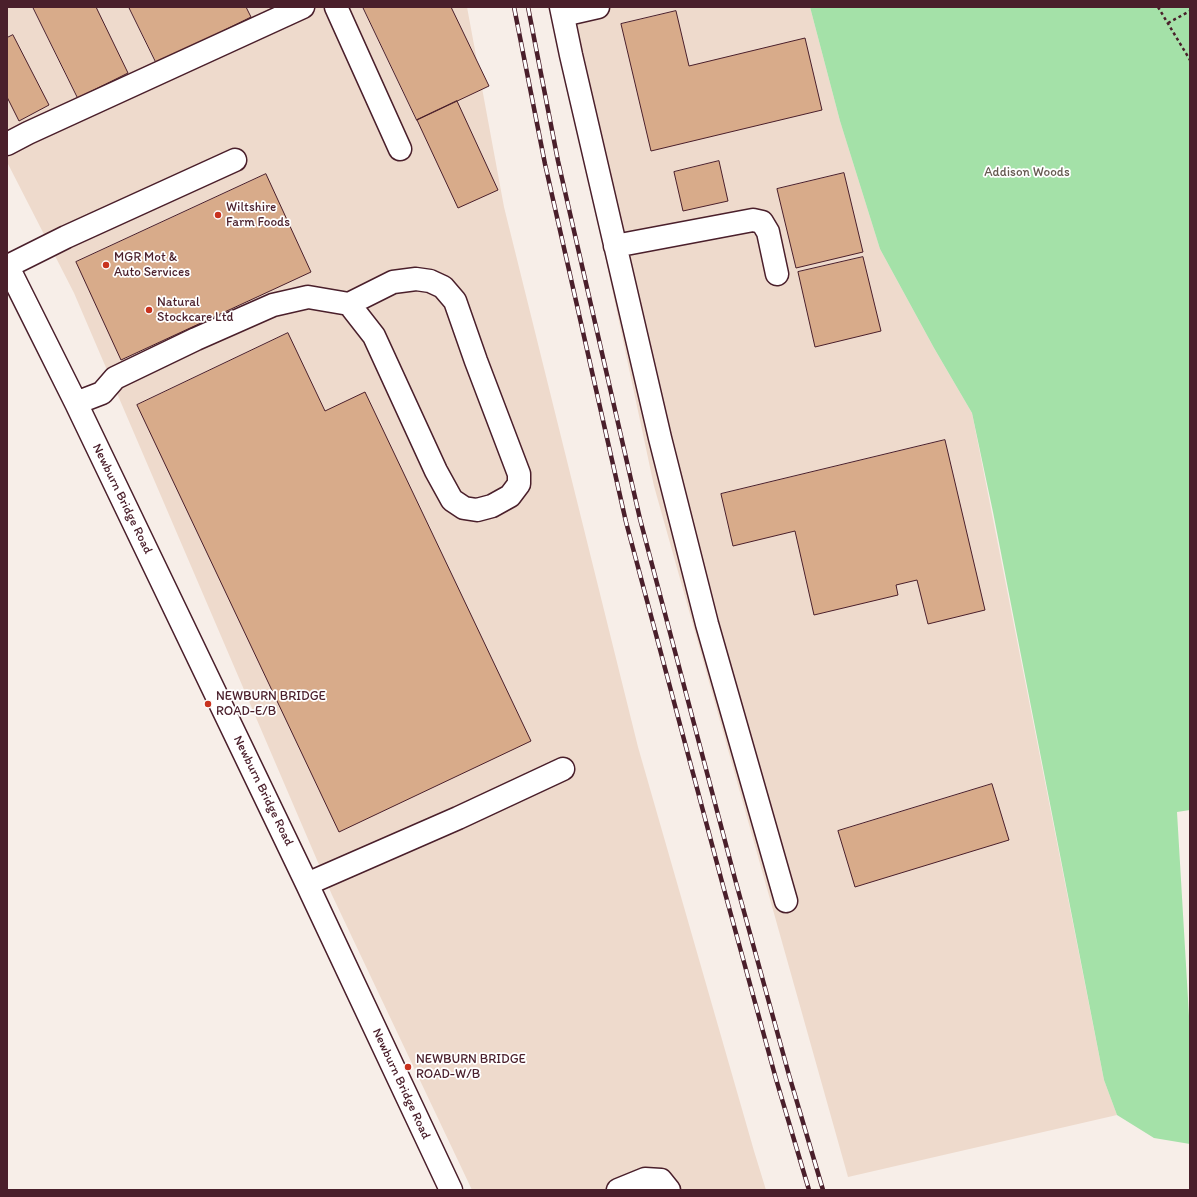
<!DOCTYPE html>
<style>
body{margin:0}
#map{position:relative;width:1197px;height:1197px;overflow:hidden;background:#f7eee8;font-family:Itim,sans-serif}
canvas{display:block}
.frame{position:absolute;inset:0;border:8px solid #4a1f2b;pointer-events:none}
</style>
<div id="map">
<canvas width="1197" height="1197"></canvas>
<div class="frame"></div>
</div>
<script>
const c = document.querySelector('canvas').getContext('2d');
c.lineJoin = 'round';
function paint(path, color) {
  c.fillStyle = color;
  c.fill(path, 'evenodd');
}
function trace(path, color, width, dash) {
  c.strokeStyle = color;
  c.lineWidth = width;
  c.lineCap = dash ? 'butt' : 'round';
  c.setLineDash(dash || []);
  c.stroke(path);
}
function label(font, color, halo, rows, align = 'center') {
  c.font = font + ' Itim,sans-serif';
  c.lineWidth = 3.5;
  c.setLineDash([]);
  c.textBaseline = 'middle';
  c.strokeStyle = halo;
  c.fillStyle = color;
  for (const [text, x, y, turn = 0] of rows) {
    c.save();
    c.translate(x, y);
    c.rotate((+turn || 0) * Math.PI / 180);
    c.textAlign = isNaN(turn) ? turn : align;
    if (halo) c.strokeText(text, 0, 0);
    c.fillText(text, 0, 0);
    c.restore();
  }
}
const built = new Path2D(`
 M7,7H467L504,207L638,747L754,1151L766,1190H472L332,895L74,293L7,162Z
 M552,7H810L840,121L880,249L934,348L972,413L1104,1080L1117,1115L848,1177L654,486Z`);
const green = new Path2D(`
 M810,7H1190V810L1177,812L1190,1033V1144L1154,1138L1117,1115L1104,1080L993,512L972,413L934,348L880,249L840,121Z`);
const building = new Path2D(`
 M33,7H96L128,73L78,98Z
 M129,7H246L251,17L157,64Z
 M363,7H451L489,86L417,120Z
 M676,11L689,66L805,38L822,110L651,151L621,24Z
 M13,35L49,105L19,121L7,97V38Z
 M457,101L498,190L458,208L417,120Z
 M719,161L728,201L683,211L674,172Z
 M844,173L863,252L796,268L777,189Z
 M266,174L311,272L121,360L76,262Z
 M863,257L881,331L815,347L798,272Z
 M288,333L325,411L365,392L531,741L339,832L137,405Z
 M945,440L985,610L928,624L917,580L896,585L898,595L814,615L795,531L733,546L721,494Z
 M992,784L1009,840L855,887L838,831Z`);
const path = new Path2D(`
 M1158,7L1190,60
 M1168,23L1190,11`);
const minor = new Path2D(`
 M336,7L400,149
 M561,7L571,55L660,438L707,624L786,901
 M563,15L598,7
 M7,144L28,133L303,7
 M615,246L753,220L762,222L768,232L777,274
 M7,265L76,403L307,884L451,1190
 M8,266L66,237L235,160
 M76,403L102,393L115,378L196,339L273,305L308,297L349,304L374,336L436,471L452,500L464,508L477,510L492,506L510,496L519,484V474L476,361L455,301L443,287L430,281L416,279L393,282L349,304
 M307,884L458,818L563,769
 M618,1190L645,1179L661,1180L669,1190`);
const rail = new Path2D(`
 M514,7L545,164L626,522L722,882L776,1079L809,1190
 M528,7L558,161L640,519L735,879L789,1075L823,1190`);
const markers = [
 [218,215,4,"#c8321e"],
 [106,265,4,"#c8321e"],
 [149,310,4,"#c8321e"],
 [208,704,4,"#c8321e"],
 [408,1067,4,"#c8321e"]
];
const parkNames = [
 ["Addison Woods",1027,173]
];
const poiNames = [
 ["Wiltshire",226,208],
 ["Farm Foods",226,223],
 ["MGR Mot &",114,258],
 ["Auto Services",114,273],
 ["Natural",157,303],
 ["Stockcare Ltd",157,318],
 ["NEWBURN BRIDGE",216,697],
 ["ROAD-E/B",216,712],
 ["NEWBURN BRIDGE",416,1060],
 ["ROAD-W/B",416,1075]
];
const streetNames = [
 ["Newburn Bridge Road",122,499,64],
 ["Newburn Bridge Road",263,791,64],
 ["Newburn Bridge Road",401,1084,65]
];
paint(built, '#eedacc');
paint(green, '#a4e1a8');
paint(building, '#d8ab8a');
trace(building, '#4a1f2b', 1);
trace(minor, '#4a1f2b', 25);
trace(path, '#4a1f2b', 2.5, [3, 3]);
trace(minor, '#fff', 22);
trace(rail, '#4a1f2b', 4.5);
trace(rail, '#fff', 3, [9]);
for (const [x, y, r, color] of markers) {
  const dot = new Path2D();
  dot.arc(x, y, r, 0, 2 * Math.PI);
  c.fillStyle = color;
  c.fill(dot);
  trace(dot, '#fff', 1.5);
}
label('13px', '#655950', '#fff', parkNames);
label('13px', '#4a1f2b', '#fff', poiNames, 'left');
label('13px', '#4a1f2b', '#fff', streetNames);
</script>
